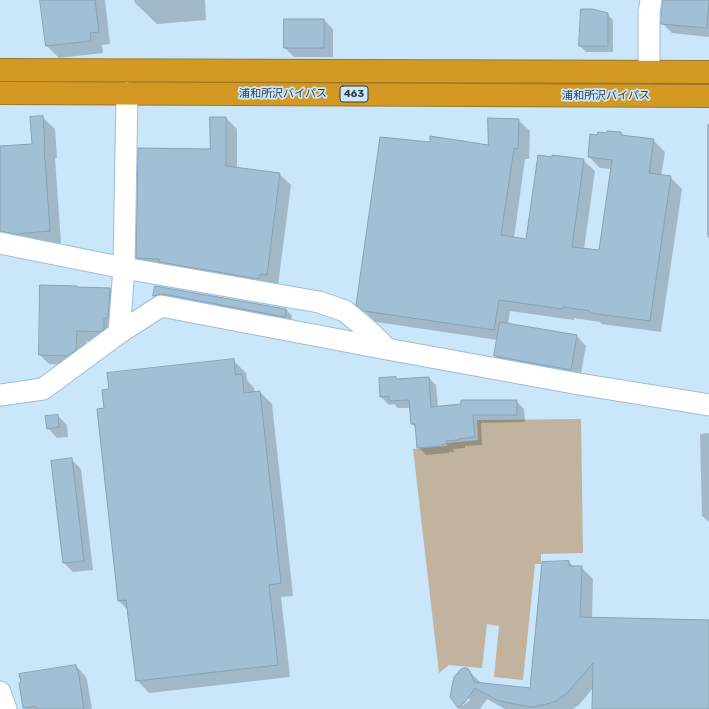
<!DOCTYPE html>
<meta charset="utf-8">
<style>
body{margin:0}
canvas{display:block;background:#c9e6fb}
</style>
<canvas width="709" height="709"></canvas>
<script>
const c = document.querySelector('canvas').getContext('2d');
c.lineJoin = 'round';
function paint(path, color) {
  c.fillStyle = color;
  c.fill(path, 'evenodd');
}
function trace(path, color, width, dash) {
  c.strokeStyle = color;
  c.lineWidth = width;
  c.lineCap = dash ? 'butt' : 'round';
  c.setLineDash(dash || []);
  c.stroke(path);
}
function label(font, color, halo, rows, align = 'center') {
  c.font = font + ' Rubik,"Noto Sans JP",sans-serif';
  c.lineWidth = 3.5;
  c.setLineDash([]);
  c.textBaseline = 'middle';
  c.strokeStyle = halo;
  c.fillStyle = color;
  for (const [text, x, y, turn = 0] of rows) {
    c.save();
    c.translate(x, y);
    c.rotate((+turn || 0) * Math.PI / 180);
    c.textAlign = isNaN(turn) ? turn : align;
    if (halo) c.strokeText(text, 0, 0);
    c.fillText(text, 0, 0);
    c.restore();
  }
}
const green = new Path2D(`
 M581,419L583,553L541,554V564H535L523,680L494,677L499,626L487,624L482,668L449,665L439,673L413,449L447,446V443L478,440L477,420Z`);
const shadow = new Path2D(`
 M41,0H105L110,44L102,45L103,53L59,58L47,46Z
 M134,0H205L206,20L157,24L135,3Z
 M664,0H709V37L672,33L662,23Z
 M607,14L613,20V52H586L580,46Z
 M324,20L333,29V57H294L285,48Z
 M42,117L55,129L57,158H55L61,243L28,245L0,242V147L33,145Z
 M226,118L237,129V168L279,174L291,185L278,285L149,269L137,258L211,150Z
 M518,120L530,131L529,159H525L514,238L527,240L583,160L595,171L584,249L600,251L612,169L600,168L589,157L598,136L621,133L624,136L653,140L665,152L661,176L670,177L682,189L661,332L602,324L600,322L574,318V320L510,311L508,324L577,336L586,346L580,379L505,365L495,356L498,340L376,322L357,305L430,143L489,146Z
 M707,124H709V238L707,236Z
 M41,286L77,287L79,288L110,289L119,299L110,341H86L85,359L78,365L49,364L40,355Z
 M155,287L286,309L292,316L291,323L160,302L154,296Z
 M233,360L246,373L247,380L254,388L255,393L260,392L272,404L293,596L281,597L290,677L149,693L137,680L128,610L119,601L105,409Z
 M395,378L397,380L429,378L436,385L438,407L516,401L524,409L525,422L481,423L482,445L465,446V448L453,449L454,452H449V453L426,455L418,447L416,428L412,424L411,408H398L394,404L389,405L381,397Z
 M58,416L67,425L68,437L57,438L48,428Z
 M709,433V522L702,516L700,434Z
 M71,459L81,469L93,570L73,572L64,563Z
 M569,562L574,567H581L593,579L592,618L709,621V709H593V688L579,705L573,709H505L487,699L480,709H460L458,708L467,669L481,683L531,689ZM469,698L470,700L462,706V703Z
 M76,666L85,676L87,680L92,709H26L24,708Z`);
const building = new Path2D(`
 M40,0H95L99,32L90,33L91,41L46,46Z
 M663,0H709L707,28L661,24Z
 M581,9H592L608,13V46H579Z
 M284,19H324V48H284Z
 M43,116L45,146H44L50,231L15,234L0,231V146L32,144L30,117Z
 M210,117H226V166L280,173L267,275L261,274L259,279L159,262V259L136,258L138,148L210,149Z
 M488,118L519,119L518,149L514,148L501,235L526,239L538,155L552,157V155L584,159L572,247L599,250L612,160L588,157L590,134L597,135L598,132L607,133V131L621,132V135L654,139L649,173L671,176L650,321L590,313V311L563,307V309L499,300L494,330L364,311L356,305L380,137L430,142V136L488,145Z
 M40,285L77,286V287L110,288L108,318H104V329L100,332L77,331L76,350L68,356L39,355Z
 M155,286L286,309L285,317L163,294L153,296Z
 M500,322L577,335L571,370L494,356Z
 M234,359L235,375L242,374L244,393L260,391L281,583L269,585L278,665L136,681L126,600L118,601L97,409L104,408L102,390L109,389L107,373Z
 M396,377V379L429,377L431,407L461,404V400H517V415H473L475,437L458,439V440L446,441V444L441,445L442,446L417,448L415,424H411L409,400L389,401V396L380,397L379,378Z
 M58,415L59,427L47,429L45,416Z
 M72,458L84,561L63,563L51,461Z
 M569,561V566H582L580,617L709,620V709H592L593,663L567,693L556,701L547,704L532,707L514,704L496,700L475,688L465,702L458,708L450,697L454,677L460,670L463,668H467L470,671L474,682L530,688L542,562Z
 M76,665L77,670H78L84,709H37L36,706L23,708L19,683L21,682L19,674Z`);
const minor = new Path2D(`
 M649,72V12L651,0
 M0,243L124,268L319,302L345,311L370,332L387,349L579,384L709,405
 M119,333L124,268L127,93
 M0,395L43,389L119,333L161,306L387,349
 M0,692L6,709`);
const highway = new Path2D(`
 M0,70L709,72
 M0,93L709,96`);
const shields = [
 [354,94,28]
];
const shieldNames = [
 ["463",354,94]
];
const streetNames = [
 ["浦和所沢バイパス",283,94],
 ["浦和所沢バイパス",606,96]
];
paint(green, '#c1b39e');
paint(shadow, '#0003');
paint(building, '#a1c0d6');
trace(building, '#86a2b5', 1);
trace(minor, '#a0bdd1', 23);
trace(highway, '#9a782e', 24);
trace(minor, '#fff', 21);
trace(highway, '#d49923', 22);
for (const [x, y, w] of shields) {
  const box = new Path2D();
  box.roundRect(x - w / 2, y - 8, w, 16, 3);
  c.fillStyle = '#c9e6fb';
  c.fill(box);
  trace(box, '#2f3b43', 1);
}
label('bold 10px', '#2f3b43', null, shieldNames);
label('11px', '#2f3b43', '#c9e6fb', streetNames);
</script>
